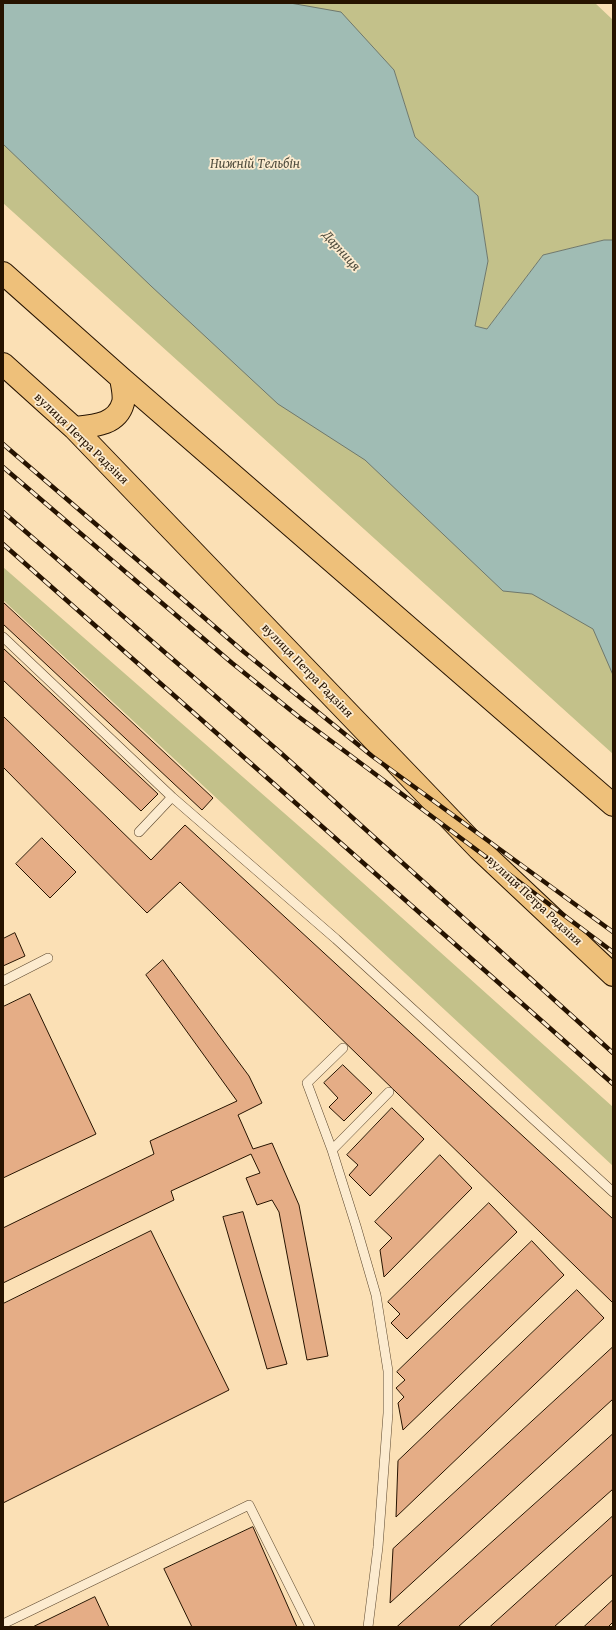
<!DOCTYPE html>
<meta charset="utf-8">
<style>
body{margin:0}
#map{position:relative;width:616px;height:1630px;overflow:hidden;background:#fbe0b5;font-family:"Gentium Book Plus",serif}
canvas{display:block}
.frame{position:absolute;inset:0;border:4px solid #261300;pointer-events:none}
</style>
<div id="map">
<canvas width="616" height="1630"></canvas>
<div class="frame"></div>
</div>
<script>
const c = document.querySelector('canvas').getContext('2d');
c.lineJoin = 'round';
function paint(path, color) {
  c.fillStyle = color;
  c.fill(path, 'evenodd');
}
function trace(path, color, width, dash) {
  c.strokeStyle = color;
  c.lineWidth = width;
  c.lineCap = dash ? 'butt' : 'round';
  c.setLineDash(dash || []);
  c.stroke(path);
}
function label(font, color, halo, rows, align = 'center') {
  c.font = font + ' "Gentium Book Plus",serif';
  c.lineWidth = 3.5;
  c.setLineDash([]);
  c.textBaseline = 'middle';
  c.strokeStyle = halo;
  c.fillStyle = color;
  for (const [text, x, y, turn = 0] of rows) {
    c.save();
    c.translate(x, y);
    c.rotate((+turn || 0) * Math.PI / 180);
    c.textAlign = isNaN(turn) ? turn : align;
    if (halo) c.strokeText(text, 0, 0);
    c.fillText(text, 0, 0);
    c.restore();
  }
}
const green = new Path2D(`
 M290,3H595L613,20V240H604L543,255L487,329L474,326L488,261L478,196L415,137L394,70Z
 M3,59L613,632V754L3,203Z
 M3,567L324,848L613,1107V1166L3,600Z`);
const water = new Path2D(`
 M3,3H290L341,12L394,70L415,137L478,196L488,261L475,326L487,329L543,255L604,240H613V675L593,629L532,594L503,591L365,460L278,404L151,286L3,144Z`);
const building = new Path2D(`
 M3,602L213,798L202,810L3,624Z
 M3,648L158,794L141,811L3,680Z
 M3,716L151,860L185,825L613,1219V1303L180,882L147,913L3,767Z
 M42,838L76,872L50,898L16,864Z
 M15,933L25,956L3,966V939Z
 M163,960L249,1076L262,1103L238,1115L253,1149L272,1143L299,1205L328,1356L307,1360L279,1212L272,1200L257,1205L246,1178L260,1173L251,1154L171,1191L174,1200L3,1283V1228L154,1154L150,1141L237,1101L146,975Z
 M30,994L96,1134L3,1178V1007Z
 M343,1065L372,1093L344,1121L329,1107L338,1098L324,1083Z
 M392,1108L424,1139L370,1196L349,1175L358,1165L347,1155Z
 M440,1155L472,1188L384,1277L380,1250L392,1238L375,1222Z
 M489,1203L517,1232L407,1339L391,1323L400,1314L388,1302Z
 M243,1212L287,1364L267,1369L223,1217Z
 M151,1231L229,1390L3,1503V1304Z
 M532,1241L564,1275L403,1430L398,1403L404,1397L396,1388L405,1380L397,1372Z
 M577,1290L604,1318L396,1517L398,1461Z
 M613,1347V1399L390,1603L393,1549Z
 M613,1434V1489L458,1627H397Z
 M613,1516V1574L554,1627H490Z
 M253,1527L297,1627H192L164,1569Z
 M95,1597L109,1627H33Z
 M613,1600V1622L608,1627H584Z`);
const service = new Path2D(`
 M3,637L172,797
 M139,832L172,797L336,939L613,1192
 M3,981L48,958
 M332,1150L307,1083L343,1048
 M3,1624L249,1505L310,1627
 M368,1627L378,1547L388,1413V1371L376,1295L356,1226L332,1150L389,1092`);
const primary = new Path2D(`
 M3,273L121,378L613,805
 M3,364L74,428L479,849L613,975
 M74,428C93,426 117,425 123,403C125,396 122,385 121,378`);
const rail = new Path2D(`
 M3,444L244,652L372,756L613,932
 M3,467L232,663L299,717L613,952
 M3,512L282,754L613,1053
 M3,544L613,1084`);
const streetNames = [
 ["вулиця Петра Радзіня",81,439,44],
 ["вулиця Петра Радзіня",307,671,46],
 ["вулиця Петра Радзіня",534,901,43]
];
const waterNames = [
 ["Нижній Тельбін",255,164],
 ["Дарниця",341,251,48]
];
paint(green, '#c3c18a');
paint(water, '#a0bcb4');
trace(water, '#6f786c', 1);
paint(building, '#e5ad86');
trace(building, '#261300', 1);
trace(service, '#5b462d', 10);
trace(primary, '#261300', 24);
trace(service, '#fcebcf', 9);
trace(primary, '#eec07a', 22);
trace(rail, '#261300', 4.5);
trace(rail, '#fcebcf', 3, [9]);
label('13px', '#261300', '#fcebcf', streetNames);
label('italic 14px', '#514e3f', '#fcebcf', waterNames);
</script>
